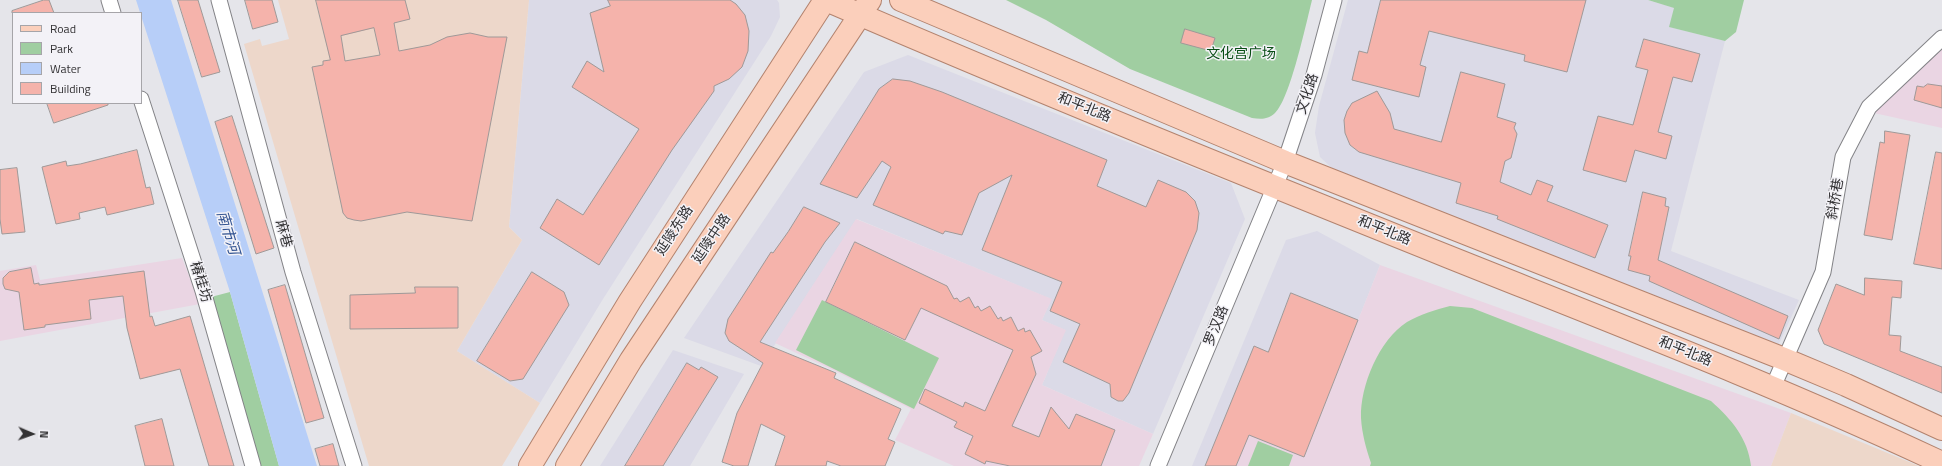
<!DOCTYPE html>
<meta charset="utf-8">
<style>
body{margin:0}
#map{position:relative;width:1942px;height:466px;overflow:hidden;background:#e5e5ea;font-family:"Titillium Web",sans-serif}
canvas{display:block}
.legend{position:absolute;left:12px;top:12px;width:130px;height:92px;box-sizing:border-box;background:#f3f2f7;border:1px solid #a6a5a9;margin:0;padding:5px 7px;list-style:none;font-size:12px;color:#333234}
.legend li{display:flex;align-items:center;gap:8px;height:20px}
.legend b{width:20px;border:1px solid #a6a5a9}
.north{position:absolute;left:12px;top:414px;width:40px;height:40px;-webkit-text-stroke:3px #f3f2f7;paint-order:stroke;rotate:92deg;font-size:11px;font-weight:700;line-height:16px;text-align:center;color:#333234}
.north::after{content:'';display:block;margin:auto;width:14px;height:18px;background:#333234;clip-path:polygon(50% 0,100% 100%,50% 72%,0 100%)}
</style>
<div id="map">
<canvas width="1942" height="466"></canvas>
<ul class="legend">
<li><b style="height:5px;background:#fbcfbb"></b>Road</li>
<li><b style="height:11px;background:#a0cea1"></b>Park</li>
<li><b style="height:11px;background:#b7cef8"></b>Water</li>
<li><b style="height:11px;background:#f5b3ab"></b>Building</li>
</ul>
<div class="north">N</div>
</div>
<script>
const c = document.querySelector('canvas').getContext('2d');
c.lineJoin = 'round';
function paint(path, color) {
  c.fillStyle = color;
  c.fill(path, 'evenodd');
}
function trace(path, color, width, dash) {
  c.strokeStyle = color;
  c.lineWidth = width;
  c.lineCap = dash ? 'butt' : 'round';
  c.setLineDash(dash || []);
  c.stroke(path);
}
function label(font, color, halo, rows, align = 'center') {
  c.font = font + ' "Titillium Web","Noto Sans SC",sans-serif';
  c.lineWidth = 3;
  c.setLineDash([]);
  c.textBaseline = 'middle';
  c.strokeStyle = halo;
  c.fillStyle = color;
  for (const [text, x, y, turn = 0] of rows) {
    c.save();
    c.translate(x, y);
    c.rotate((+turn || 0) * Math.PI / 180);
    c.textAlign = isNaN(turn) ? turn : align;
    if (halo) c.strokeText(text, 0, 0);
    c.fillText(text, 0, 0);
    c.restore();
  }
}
const built = new Path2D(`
 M529,0H777L779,3L780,17L771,36L603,299L540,403L457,351L522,240L509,227Z
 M1348,0H1648L1675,8L1670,27L1725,41L1671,251L1799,300L1777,348L1336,172L1320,157L1315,133L1319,106Z
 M908,55L1231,183L1245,219L1153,434L1042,385L1065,330L1042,320L1051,299L857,219L761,366L684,338L864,72Z
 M1317,231L1380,265L1304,457L1236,466H1192L1286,240Z
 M673,350L744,374L690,466H600Z`);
const education = new Path2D(`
 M1942,46V128L1874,113Z
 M856,219L1052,299L1042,320L1066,330L1042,385L1153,434L1139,466H954L895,440L911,409L833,370L775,343Z
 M182,258L200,304L0,341V271L36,265L40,280Z
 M1380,265L1791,413L1771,466H1236L1249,435L1304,456Z`);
const medical = new Path2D(`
 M278,0H529L509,227L522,240L457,351L540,403L502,466H369L244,44L260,39L262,46L289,39Z
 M1791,413L1919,466H1771Z`);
const green = new Path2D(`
 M1006,0H1312C1306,24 1290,99 1275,113C1268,120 1260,119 1252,118L1130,69L1046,20Z
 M1648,0H1744L1736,32L1725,41L1669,27L1674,8Z
 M230,292L279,466H259L211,297Z
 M822,300L939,358L914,409L796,350Z
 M1450,306L1472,308L1711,401C1731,419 1748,438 1751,466H1370L1371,463C1366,448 1362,434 1361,418C1360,386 1379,340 1407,322C1421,314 1435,310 1450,306Z
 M1258,441L1293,455L1289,466H1248Z`);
const water = new Path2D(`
 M136,0H171L317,466H279L230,292Z`);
const building = new Path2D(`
 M44,0H49L54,13H12V11Z
 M178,0H198L220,72L202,77Z
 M245,0H272L278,22L253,29Z
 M316,0H405L410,19L394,23L399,51L430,45L447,37L470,33L488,37H507L472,221L407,212L361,221L354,220L347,218L343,213L312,67L323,65V61L330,60ZM374,28L380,55L345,61L341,36Z
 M608,0H730L736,4L745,15L749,31L748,51L742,67L729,79L714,86V91L672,150L599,265L540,228L557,199L583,215L639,129L572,87L587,61L604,72L590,13L610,6Z
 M1381,0H1586L1567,72L1524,61L1525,55L1429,31L1420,65L1426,67L1419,97L1352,80L1359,51L1367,53Z
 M1185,29L1215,38L1211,51L1181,43Z
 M1644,39L1700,54L1692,82L1673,77L1658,132L1672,136L1666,159L1635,150L1626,182L1583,170L1598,116L1633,125L1648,70L1636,67Z
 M1461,72L1505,84L1497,117L1516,123L1514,128L1517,134L1511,158L1505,161L1500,182L1531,195L1537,180L1553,186L1547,201L1608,225L1595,258L1497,219L1498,216L1456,203L1461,183L1359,152L1350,145L1345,133L1344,120L1347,111L1352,103L1377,91L1390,113L1394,129L1441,142Z
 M893,79L910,81L942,92L1107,160L1097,186L1146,207L1158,180L1186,192L1195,201L1199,213L1197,230L1129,393L1123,401H1118L1111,397L1110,384L1063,362L1080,324L1050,311L1062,282L982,250L1012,175L979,193L962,235L945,231L943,234L873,205L891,167L882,161L857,198L820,184L879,89Z
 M1928,84L1942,86V108L1914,100L1917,86L1923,87Z
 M47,103H108V105L54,123Z
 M232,116L274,248L256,254L215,122Z
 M1885,131L1910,135L1892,240L1864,235L1880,142L1884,143Z
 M137,150L146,188L150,187L154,204L107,215L105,207L79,213L80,219L56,224L42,167L66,161L67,166L80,164Z
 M1936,152L1942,153V269L1914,264Z
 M17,168L25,232L2,234L0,219V170Z
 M1643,192L1666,198L1665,206L1669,207L1658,260L1788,316L1779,339L1649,281L1650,276L1628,270L1631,256H1629Z
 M804,207L840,223L825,242L760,342L836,373L834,378L901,409L888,439L895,442L885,466H841L827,461L826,466H775L785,436L761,424L748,466H734L722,462L737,413L763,363L729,341L725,333L728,319L771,252L773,253L788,232Z
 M855,242L947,286L954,299L957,298L960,302L969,297L975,308L978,306L981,311L990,306L998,319L1001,317L1003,321L1011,317L1018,331L1024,328L1025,332L1030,330L1042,351L1031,357L1036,374L1012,426L1039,437L1051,407L1069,429L1076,414L1115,430L1101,466H1010L986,461L985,464L965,454L973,436L954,427L957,422L919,403L925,389L963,407L965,402L985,411L1013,350L921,308L905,340L826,302Z
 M31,268L34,284L39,283V285L144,271L150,317L152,316L155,326L190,316L234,466H209L180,369L140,379L127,328L123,296L89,300L91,319L45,325V327L24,330L19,292L5,289L3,284V278L9,272Z
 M532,272L564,292L569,305L523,379L510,381L477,361Z
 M1865,278L1902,281L1901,298L1892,297L1889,335L1901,336L1900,351L1942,367V393L1824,344L1818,330L1836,284L1864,295Z
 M285,285L324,418L306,423L268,290Z
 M415,287H458V328L350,329V295L415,293Z
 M1291,293L1358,320L1304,457L1249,435L1236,466H1205L1254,346L1268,352Z
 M687,363L699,370L701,367L718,377L663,466H625Z
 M162,419L174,466H145L135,426Z
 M333,444L339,466H320L315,449Z`);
const street = new Path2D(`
 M109,0L113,13
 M219,0L293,272L354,466
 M141,99L203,291L253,466
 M1773,387L1823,272L1843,157L1869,107L1942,38
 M1158,466L1285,162L1314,75L1334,0`);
const primary = new Path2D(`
 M826,0C1032,89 1240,173 1449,257C1614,323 1781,387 1942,463
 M901,0L1285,162L1784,359L1846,385L1942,429
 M530,466L630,301L825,0
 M567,466L631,360L870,0`);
const parkNames = [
 ["文化宫广场",1241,55]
];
const streetNames = [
 ["文化路",1308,94,-72],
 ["和平北路",1084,108,22],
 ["斜桥巷",1836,199,-80],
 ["延陵东路",675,231,-57],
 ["和平北路",1384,231,22],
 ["麻巷",283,234,75],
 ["延陵中路",712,239,-56],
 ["椿桂坊",200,282,73],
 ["罗汉路",1217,326,-68],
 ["和平北路",1685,352,22]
];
const waterNames = [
 ["南市河",227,233,73]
];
paint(built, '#dbdae7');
paint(education, '#ead5e3');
paint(medical, '#edd7ca');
paint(green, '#a0cea1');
paint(water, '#b7cef8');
paint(building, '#f5b3ab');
trace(building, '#9f9998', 1);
trace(street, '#838387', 17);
trace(primary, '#b3836e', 24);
trace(street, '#fff', 15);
trace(primary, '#fbcfbb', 22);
label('14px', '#074d14', '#f3f2f7', parkNames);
label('14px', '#333234', '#f3f2f7', streetNames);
label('italic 15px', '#335492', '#f3f2f7', waterNames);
</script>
